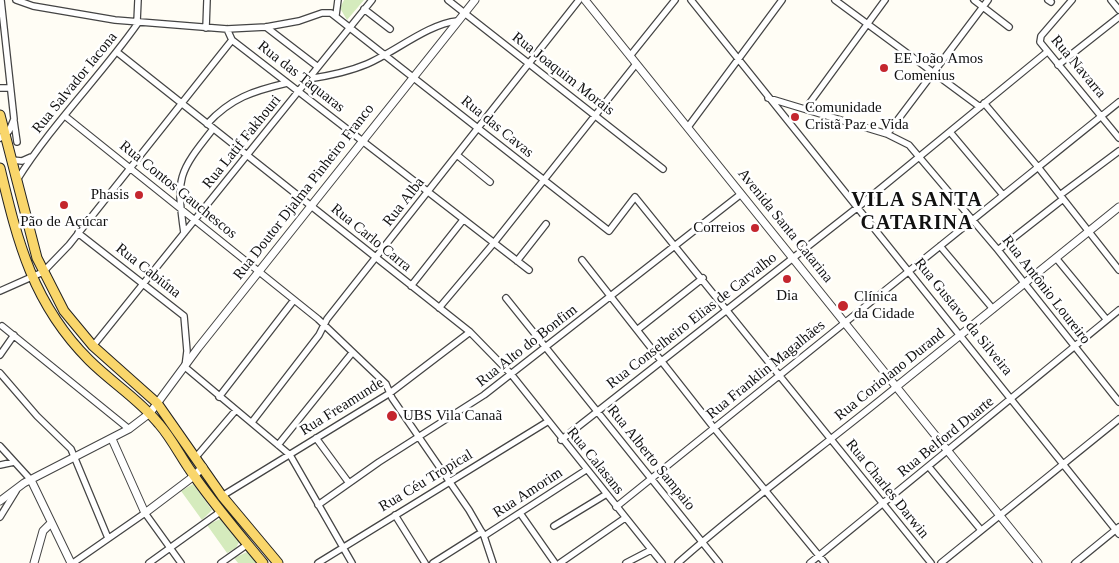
<!DOCTYPE html>
<meta charset="utf-8">
<style>
body{margin:0}
canvas{display:block;background:#fffdf5}
</style>
<canvas width="1119" height="563"></canvas>
<script>
const c = document.querySelector('canvas').getContext('2d');
c.lineJoin = 'round';
function paint(path, color) {
  c.fillStyle = color;
  c.fill(path, 'evenodd');
}
function trace(path, color, width, dash) {
  c.strokeStyle = color;
  c.lineWidth = width;
  c.lineCap = dash ? 'butt' : 'round';
  c.setLineDash(dash || []);
  c.stroke(path);
}
function label(font, color, halo, rows, align = 'center') {
  c.font = font + ' "Times New Roman",serif';
  c.lineWidth = 5;
  c.setLineDash([]);
  c.textBaseline = 'middle';
  c.strokeStyle = halo;
  c.fillStyle = color;
  for (const [text, x, y, turn = 0] of rows) {
    c.save();
    c.translate(x, y);
    c.rotate((+turn || 0) * Math.PI / 180);
    c.textAlign = isNaN(turn) ? turn : align;
    if (halo) c.strokeText(text, 0, 0);
    c.fillText(text, 0, 0);
    c.restore();
  }
}
const green = new Path2D(`
 M344,0H364L347,20L340,8Z
 M193,484L212,510L202,520L181,491Z
 M220,519L239,542L236,548L227,553L207,525Z
 M247,552L257,563H238L234,558Z`);
const minor = new Path2D(`
 M16,0L33,6L115,20L227,29L266,27L299,21L322,13H331L609,231L635,197L931,563
 M448,0L663,169
 M691,0L1119,534
 M835,0L980,107
 M974,0L1009,27
 M1048,0L1051,2
 M1072,0L1041,36L1040,42L1119,138
 M1111,0L1119,10
 M364,9L390,29
 M336,15L338,0
 M137,22L138,0
 M266,27L318,67
 M206,28L207,0
 M227,29L232,40L529,270
 M117,52L470,332L511,374L662,563
 M630,56L675,0
 M1058,65L1119,17
 M308,79C328,76 348,72 367,64C395,52 428,24 457,21
 M0,88H10
 M768,98L887,134L909,145L998,250L1119,402
 M984,103L1038,167L1119,270
 M806,108L885,0
 M65,116L318,319L386,384L392,398L469,510L484,536L493,563
 M14,121L17,142
 M207,124C231,98 253,91 287,83
 M688,127L782,0
 M950,132L1003,195
 M887,134L988,0
 M0,138L9,131L14,119L1,0
 M457,155L490,182
 M12,160L22,161L31,157
 M17,180C52,124 100,77 138,23
 M1060,195L1119,151
 M78,233L184,316L187,351L185,367L290,455L352,563
 M184,233C176,177 178,173 213,129
 M940,246L993,309
 M998,250L1063,199
 M1056,258L1107,320
 M582,260L714,428L825,563
 M517,261L546,224
 M411,286L463,220
 M0,291L43,272L69,245L232,40
 M506,298L719,563
 M439,308L493,244L636,64
 M2,326L129,429
 M637,330L703,278
 M93,346L372,0
 M0,355L14,335
 M0,373L37,416L71,449L108,538
 M219,397L294,300
 M252,422L319,335L327,319L579,0
 M316,438L349,483
 M561,440L858,207L1047,52
 M278,445L352,353
 M0,446L31,480
 M196,457L236,410
 M0,465L14,462
 M929,467L981,530
 M222,496L390,393L470,332
 M318,505L379,462L484,395L741,194
 M616,507L1119,102
 M520,513L555,563
 M395,515L425,563
 M0,517L16,491
 M554,526L605,495
 M484,536L586,470
 M73,563L145,513L181,563
 M149,563L220,512
 M221,563L248,544
 M318,563L547,422
 M433,563L482,532
 M560,563L625,518
 M626,563L651,550
 M678,563C748,501 824,446 896,387
 M810,563L1119,310
 M941,563L1119,419
 M1075,563L1119,527`);
const tertiary = new Path2D(`
 M585,0L1038,563
 M896,387L1119,207
 M112,439L145,513L194,476L203,467
 M31,480L71,563
 M0,501L24,483L129,429L150,413L198,348L475,0
 M34,563L43,531L51,523`);
const primary = new Path2D(`
 M0,115L37,258L64,311L93,346L157,403L222,496L278,563
 M0,168C18,243 33,304 89,360C112,383 139,399 159,424C173,440 182,460 195,477C216,507 240,535 263,563`);
const markers = [
 [884,68,5,"#c4262e"],
 [795,117,5,"#c4262e"],
 [139,195,5,"#c4262e"],
 [64,205,5,"#c4262e"],
 [755,228,5,"#c4262e"],
 [787,279,5,"#c4262e"],
 [843,306,6,"#c4262e"],
 [392,416,6,"#c4262e"]
];
const poiNames = [
 ["EE João Amos",894,59],
 ["Comenius",894,76],
 ["Comunidade",805,108],
 ["Cristã Paz e Vida",805,125],
 ["Phasis",129,195,"right"],
 ["Pão de Açúcar",64,222,"center"],
 ["Correios",745,228,"right"],
 ["Dia",787,296,"center"],
 ["Clínica",854,297],
 ["da Cidade",854,314],
 ["UBS Vila Canaã",403,416]
];
const streetNames = [
 ["Rua Navarra",1078,67,50],
 ["Rua Joaquim Morais",563,74,38],
 ["Rua das Taquaras",301,77,38],
 ["Rua Salvador Iacona",75,83,-51],
 ["Rua das Cavas",497,127,39],
 ["Rua Latif Fakhouri",242,142,-51],
 ["Rua Contos Gauchescos",178,190,39],
 ["Rua Doutor Djalma Pinheiro Franco",304,192,-52],
 ["Rua Alba",404,202,-52],
 ["Avenida Santa Catarina",785,226,51],
 ["Rua Carlo Carra",371,238,39],
 ["Rua Cabiúna",148,271,38],
 ["Rua Antônio Loureiro",1046,290,52],
 ["Rua Gustavo da Silveira",963,317,51],
 ["Rua Conselheiro Elias de Carvalho",692,321,-38],
 ["Rua Alto do Bonfim",527,346,-38],
 ["Rua Franklin Magalhães",766,370,-39],
 ["Rua Coriolano Durand",890,375,-39],
 ["Rua Freamunde",342,407,-32],
 ["Rua Belford Duarte",946,437,-39],
 ["Rua Alberto Sampaio",651,458,51],
 ["Rua Calasans",595,461,51],
 ["Rua Céu Tropical",426,481,-31],
 ["Rua Charles Darwin",887,489,51],
 ["Rua Amorim",528,493,-33]
];
const districtNames = [
 ["VILA SANTA",917,201],
 ["CATARINA",917,224]
];
paint(green, '#d5ebbd');
trace(minor, '#444', 8);
trace(tertiary, '#444', 9);
trace(primary, '#222', 11);
trace(minor, '#fff', 5.5);
trace(tertiary, '#fff', 7);
trace(primary, '#f9d66b', 9);
for (const [x, y, r, color] of markers) {
  const dot = new Path2D();
  dot.arc(x, y, r, 0, 2 * Math.PI);
  c.fillStyle = color;
  c.fill(dot);
  trace(dot, '#fff', 2);
}
label('15px', '#111', '#fff', poiNames, 'left');
label('15px', '#111', '#fff', streetNames);
c.letterSpacing = '1px';
label('bold 20px', '#111', '#fff', districtNames);
c.letterSpacing = '0px';
</script>
